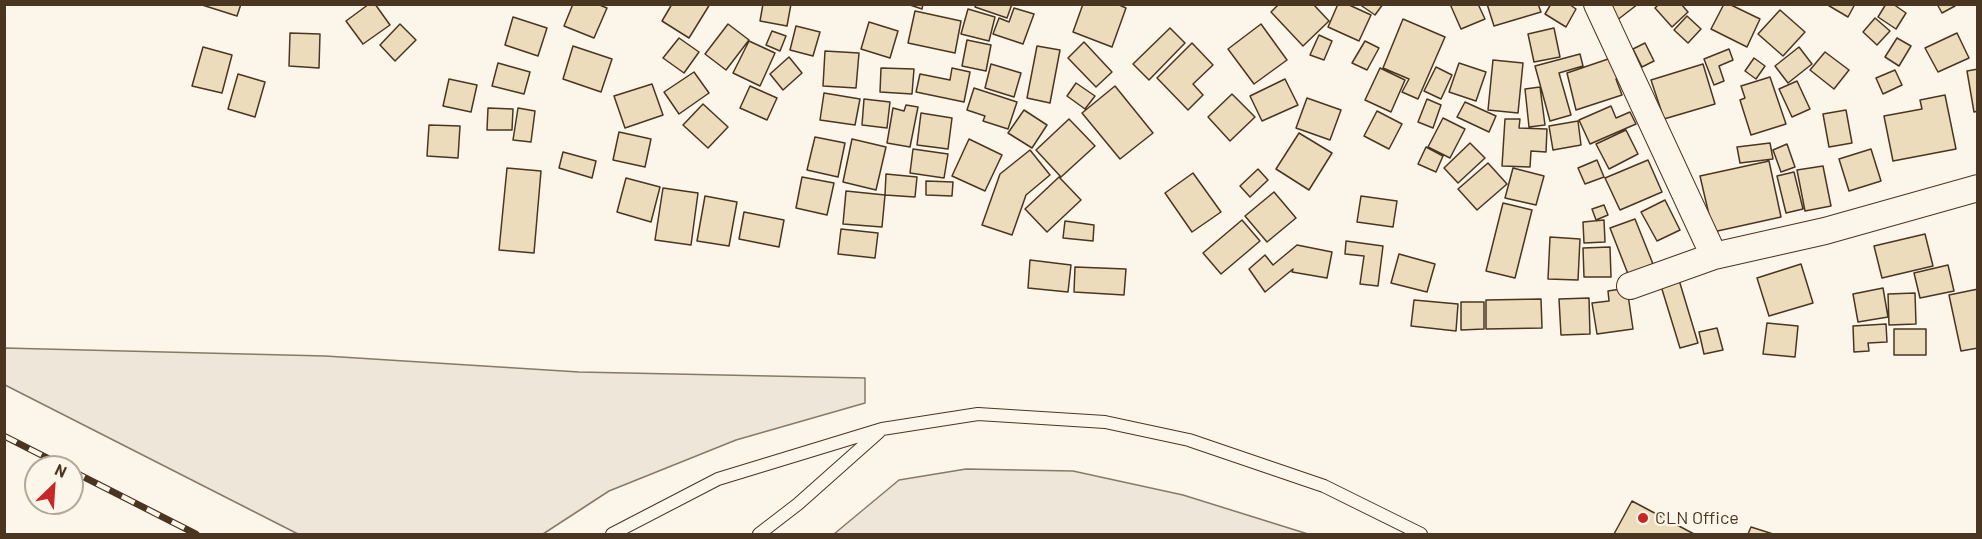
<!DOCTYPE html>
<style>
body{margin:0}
#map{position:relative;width:1982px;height:539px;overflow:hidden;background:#fbf6e9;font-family:Barlow,sans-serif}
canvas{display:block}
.frame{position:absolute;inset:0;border:6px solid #4a3520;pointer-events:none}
.north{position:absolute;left:24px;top:455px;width:60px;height:60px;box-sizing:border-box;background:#fbf6e9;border:2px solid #b4a999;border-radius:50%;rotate:25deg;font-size:16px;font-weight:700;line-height:24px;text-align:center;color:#4a3520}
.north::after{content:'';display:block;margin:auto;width:21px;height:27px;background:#c62828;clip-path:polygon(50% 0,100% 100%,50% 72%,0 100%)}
</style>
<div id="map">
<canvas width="1982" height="539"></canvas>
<div class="frame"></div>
<div class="north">N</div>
</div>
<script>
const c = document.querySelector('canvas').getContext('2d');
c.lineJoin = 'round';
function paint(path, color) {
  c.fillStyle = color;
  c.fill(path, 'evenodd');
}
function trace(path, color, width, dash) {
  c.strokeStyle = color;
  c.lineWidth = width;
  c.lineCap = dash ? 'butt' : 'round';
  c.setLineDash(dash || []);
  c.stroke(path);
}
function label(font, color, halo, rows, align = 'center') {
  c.font = font + ' Barlow,sans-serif';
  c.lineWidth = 4.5;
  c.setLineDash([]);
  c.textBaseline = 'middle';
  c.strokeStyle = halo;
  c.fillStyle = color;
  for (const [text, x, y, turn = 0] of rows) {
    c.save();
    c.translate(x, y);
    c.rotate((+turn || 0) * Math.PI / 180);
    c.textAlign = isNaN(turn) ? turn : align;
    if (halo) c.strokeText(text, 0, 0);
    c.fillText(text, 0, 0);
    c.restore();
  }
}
const green = new Path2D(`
 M4,348L325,356L579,372L865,378V403L736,440L609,491L543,534H298L5,385Z
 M966,469L1073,471L1183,495L1308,534H834L899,480Z`);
const building = new Path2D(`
 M199,4H241L237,16Z
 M369,4H375L390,25L363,44L346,21Z
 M573,4H597L607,8L594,38L564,26Z
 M672,4H710L689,38L662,21Z
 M763,4H791L787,26L760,21Z
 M907,4H923L922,9Z
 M976,4H1012L1007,18L975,7Z
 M1083,4H1117L1126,8L1112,47L1073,32Z
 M1279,4H1313L1329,21L1303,46L1271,12Z
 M1338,4H1347L1371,15L1359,41L1328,27Z
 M1359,4H1383L1375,15Z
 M1450,4H1478L1485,19L1461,29Z
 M1487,4H1538L1541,12L1494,26Z
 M1551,4H1569L1576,9L1566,27L1545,14Z
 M1603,4H1638L1616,21Z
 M1659,4H1681L1688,12L1672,27L1655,8Z
 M1724,4H1729L1760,19L1747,47L1711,29Z
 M1826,4H1855L1848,17Z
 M1886,4H1893L1906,13L1896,29L1878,17Z
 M1937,4H1954L1955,6L1942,13Z
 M1014,8L1034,14L1023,44L993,34L999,18L1009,22Z
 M968,9L995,17L989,41L961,34Z
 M1780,10L1805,32L1783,56L1758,34Z
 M915,11L961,21L955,53L908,43Z
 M1687,16L1701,29L1688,43L1674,30Z
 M513,17L547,28L538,56L505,45Z
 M1875,18L1890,31L1877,45L1863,32Z
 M1403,19L1445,37L1418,99L1402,92L1409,79L1383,68Z
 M869,22L898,31L890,58L861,49Z
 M400,24L416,40L395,61L380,45Z
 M728,24L749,40L726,70L705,54Z
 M1261,24L1287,60L1254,84L1228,49Z
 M796,26L820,32L813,56L790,50Z
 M1170,28L1185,43L1149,80L1133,64Z
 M1554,28L1560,57L1534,62L1528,34Z
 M772,31L786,36L780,51L766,45Z
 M290,33L320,34L319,68L289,66Z
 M1957,33L1969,58L1938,72L1925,48Z
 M1319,35L1332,41L1324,60L1310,55Z
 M679,38L699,52L684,73L663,58Z
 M1897,38L1911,46L1899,66L1885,57Z
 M967,40L991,45L986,71L962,66Z
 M749,41L775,53L760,86L733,73Z
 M1365,41L1379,48L1367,70L1352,63Z
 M1084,42L1112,72L1096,87L1068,58Z
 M1192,43L1213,65L1193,84L1203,95L1188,110L1157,78Z
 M1645,43L1654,61L1642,67L1633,49Z
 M573,46L612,59L601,92L563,79Z
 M1037,46L1060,50L1050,103L1027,98Z
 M203,47L232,55L222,93L192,86Z
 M1799,47L1812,64L1788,83L1775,66Z
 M1729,49L1733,60L1719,66L1724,81L1714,85L1704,59Z
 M825,51L859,53L856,88L823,86Z
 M1825,52L1849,70L1834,89L1810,70Z
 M1580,54L1583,66L1559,73L1571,115L1550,121L1535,66Z
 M789,57L802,73L783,90L770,74Z
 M1614,57L1621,77L1616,79L1622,95L1576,110L1567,73Z
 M1754,58L1765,66L1756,79L1745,71Z
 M1493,60L1523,63L1518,113L1488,110Z
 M498,63L530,72L524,94L492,86Z
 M1459,63L1486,72L1476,101L1449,92Z
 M991,64L1021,73L1014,97L985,88Z
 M1703,64L1715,104L1664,119L1651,80Z
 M1436,67L1452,75L1441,99L1424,91Z
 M881,68L914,69L912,94L880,92Z
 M952,68L970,72L964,102L916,92L920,74L950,80Z
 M1380,68L1405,80L1391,112L1365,100Z
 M1978,69V111L1974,112L1967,71Z
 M1895,70L1902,85L1883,94L1876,78Z
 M694,72L709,93L679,114L664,92Z
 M238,74L265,82L255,117L228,109Z
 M1770,77L1786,124L1751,135L1740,100L1745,98L1741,86Z
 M449,79L477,85L471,112L443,106Z
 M1285,79L1298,105L1262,121L1250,96Z
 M1797,81L1810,109L1792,117L1779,89Z
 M1076,83L1095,96L1085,109L1067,96Z
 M652,84L663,115L625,128L614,96Z
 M750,86L777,98L767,120L740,108Z
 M1115,86L1153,133L1120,159L1082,113Z
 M1540,87L1545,125L1529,127L1525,89Z
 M974,88L1017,102L1008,129L983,121L985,116L967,110Z
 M824,93L860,99L855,125L820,120Z
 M1232,94L1255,117L1230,141L1208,117Z
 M1945,95L1956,149L1893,161L1884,116L1922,109L1920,100Z
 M1307,98L1341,110L1330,140L1296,128Z
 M864,99L890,102L887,128L862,125Z
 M1427,99L1441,105L1433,128L1418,122Z
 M1465,102L1496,116L1489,132L1457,117Z
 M703,104L728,127L708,148L683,125Z
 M906,105L918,107L910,147L887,143L893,108L904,111Z
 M1611,106L1616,118L1630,112L1636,124L1590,144L1579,120Z
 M488,108L513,109L512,130H487Z
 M518,108L535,111L531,142L513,140Z
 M1024,110L1047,125L1032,148L1008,133Z
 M1846,110L1852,143L1829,147L1823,114Z
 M1377,111L1402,124L1389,149L1364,136Z
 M921,113L952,118L948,149L917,145Z
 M1443,118L1465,129L1450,158L1428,147Z
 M1069,119L1095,146L1061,177L1036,150Z
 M1505,119H1520L1519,128L1547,129L1546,152L1531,151L1530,167L1502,166Z
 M1578,121L1581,145L1553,150L1549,126Z
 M429,125L460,126L458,158L427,156Z
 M1626,130L1638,154L1609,169L1596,144Z
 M619,132L651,139L645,167L613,160Z
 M1299,133L1332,153L1309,190L1276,169Z
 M815,137L845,143L838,177L807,170Z
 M852,139L886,147L876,190L843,182Z
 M969,139L1002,155L985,191L952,176Z
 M1470,143L1485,158L1458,183L1444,168Z
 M1770,143L1773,159L1740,163L1737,147Z
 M1787,144L1795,167L1781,172L1773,150Z
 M1426,147L1443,156L1436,172L1418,164Z
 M913,149L948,154L944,178L910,173Z
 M1871,149L1881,181L1849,191L1839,159Z
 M1030,150L1050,175L1026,195L1012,235L982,225L1000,174Z
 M563,152L596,161L592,178L559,168Z
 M1597,160L1604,177L1585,184L1578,168Z
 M1648,160L1662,192L1620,210L1605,178Z
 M1769,161L1781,217L1713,232L1700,176Z
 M1488,163L1507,184L1477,210L1458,189Z
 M1823,166L1831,206L1805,211L1797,170Z
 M507,168L541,171L534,253L499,250Z
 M1513,168L1544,176L1536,205L1505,198Z
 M1258,169L1268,180L1250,197L1240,186Z
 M1794,172L1803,209L1786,213L1777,176Z
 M1193,173L1221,212L1192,232L1165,193Z
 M886,174L917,177L915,197L885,195Z
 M802,177L834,183L827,215L796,208Z
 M1059,177L1081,200L1047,232L1025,209Z
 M626,178L660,187L651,222L617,212Z
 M926,181L953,182L952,196L926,195Z
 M663,188L698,193L691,245L655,240Z
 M846,191L885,195L882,227L843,224Z
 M1274,192L1296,218L1267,242L1245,216Z
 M705,196L737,202L729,246L697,241Z
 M1361,196L1397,201L1393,227L1357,222Z
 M1665,200L1680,230L1657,241L1641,212Z
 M1503,203L1532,210L1515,278L1486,271Z
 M1604,205L1608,215L1596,220L1592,209Z
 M744,212L784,220L779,247L739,239Z
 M1635,219L1653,264L1628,274L1610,228Z
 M1242,220L1260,241L1221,274L1203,253Z
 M1604,220L1605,242L1584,243L1583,222Z
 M1065,221L1094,225L1093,241L1063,238Z
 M841,229L878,233L875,258L838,254Z
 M1925,234L1933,266L1882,278L1874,246Z
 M1550,237L1580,239L1578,280L1548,279Z
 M1346,241L1383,246L1378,286L1360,284L1364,256L1345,254Z
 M1297,245L1332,252L1327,278L1292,272L1293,269L1265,292L1249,269L1265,255L1273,265Z
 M1610,247L1611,277H1584L1583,248Z
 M1399,254L1435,264L1427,292L1391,283Z
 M1030,260L1071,265L1068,292L1028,288Z
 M1801,264L1813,303L1769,316L1757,278Z
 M1948,265L1954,291L1920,298L1914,273Z
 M1075,267L1126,269L1124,295L1074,292Z
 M1679,280L1698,343L1680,348L1661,286Z
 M1627,288L1633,329L1597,334L1592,303L1609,301L1608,291Z
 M1883,288L1888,317L1858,322L1853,294Z
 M1978,289V348L1961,351L1949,295Z
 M1915,293L1916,324L1889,325L1888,294Z
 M1589,298L1590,334L1561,335L1559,299Z
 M1541,299L1542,328L1486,329V300Z
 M1414,300L1458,304L1456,331L1411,326Z
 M1461,302H1484V329L1461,330Z
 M1767,323L1798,326L1795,357L1763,354Z
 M1886,324L1887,342L1868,343L1869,351L1854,352L1853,326Z
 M1717,328L1723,350L1704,354L1699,332Z
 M1894,329H1926V355H1894Z
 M1632,501L1694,534H1614Z
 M1751,527L1773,534H1748Z`);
const lane = new Path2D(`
 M612,534L718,479L882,429L978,414L1105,422L1189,440L1324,486L1421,534
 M759,534L798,504L879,432`);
const street = new Path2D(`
 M1597,4L1714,256
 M1630,286L1714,256L1825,231L1978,188`);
const rail = new Path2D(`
 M4,436L65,467
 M72,471L196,534`);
const markers = [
 [1643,518,6,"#c62828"]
];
const poiNames = [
 ["CLN Office",1655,518]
];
paint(green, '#ede6d9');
trace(green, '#887966', 1.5);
paint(building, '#ecdcbc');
trace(building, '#4a3520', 1.5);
trace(lane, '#4a3520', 14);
trace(street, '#4a3520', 28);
trace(lane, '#fbf6e9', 12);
trace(street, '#fbf6e9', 26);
trace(rail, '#4a3520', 7);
trace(rail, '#fbf6e9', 4.5, [14]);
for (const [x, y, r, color] of markers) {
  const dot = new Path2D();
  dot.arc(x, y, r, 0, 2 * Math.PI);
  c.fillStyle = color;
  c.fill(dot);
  trace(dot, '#fbf6e9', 2);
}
label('18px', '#4a3520', '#fbf6e9', poiNames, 'left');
</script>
